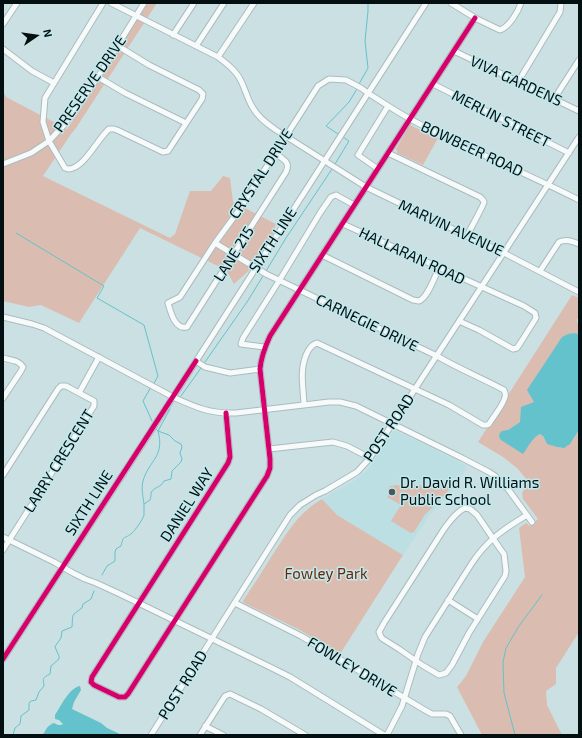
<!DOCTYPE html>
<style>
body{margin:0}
#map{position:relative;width:582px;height:738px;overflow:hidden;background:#cbe0e2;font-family:"Exo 2",sans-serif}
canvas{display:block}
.frame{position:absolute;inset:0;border:4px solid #030f11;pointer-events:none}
.north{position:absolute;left:16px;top:16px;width:40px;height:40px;-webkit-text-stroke:3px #c1e8ec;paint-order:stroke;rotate:77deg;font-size:11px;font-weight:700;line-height:16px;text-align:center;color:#030f11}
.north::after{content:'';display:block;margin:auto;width:14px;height:18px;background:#030f11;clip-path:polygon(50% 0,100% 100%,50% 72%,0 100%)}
</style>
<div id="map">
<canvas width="582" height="738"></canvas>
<div class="frame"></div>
<div class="north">N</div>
</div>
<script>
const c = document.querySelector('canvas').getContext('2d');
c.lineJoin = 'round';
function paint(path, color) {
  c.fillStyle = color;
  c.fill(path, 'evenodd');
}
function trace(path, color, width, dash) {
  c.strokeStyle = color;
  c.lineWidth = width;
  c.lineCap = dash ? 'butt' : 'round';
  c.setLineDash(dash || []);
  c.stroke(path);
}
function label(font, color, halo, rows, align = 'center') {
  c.font = font + ' "Exo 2",sans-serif';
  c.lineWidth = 3;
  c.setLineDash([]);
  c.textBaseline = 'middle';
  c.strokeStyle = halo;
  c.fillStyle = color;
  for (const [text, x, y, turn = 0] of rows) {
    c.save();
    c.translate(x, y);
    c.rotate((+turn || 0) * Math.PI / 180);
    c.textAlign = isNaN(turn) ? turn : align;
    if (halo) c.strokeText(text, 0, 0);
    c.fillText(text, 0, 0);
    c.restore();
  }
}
const built = new Path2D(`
 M396,431L428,446L467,466L457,485L438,505L429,516L403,555L337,515L322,499L352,482L364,473L372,464L393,432Z`);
const green = new Path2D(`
 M147,3H157L76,128L71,134L43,176L170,238L175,234L190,191H211L223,176L230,178L233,202L276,224L272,237L254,266L234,284L226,270L140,228L79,323L41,305L29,307L3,301V91L6,97L67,129L99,81Z
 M410,125L438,138L423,165L397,153V151L396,149Z
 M572,295L579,298V317L577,319V322L579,324V334L574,333L566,335L534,403L520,422L508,430L529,444L532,439L540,434L543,436L547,444C551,444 554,446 557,447C569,450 574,438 579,430V632L556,668V684L546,691L547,705L562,735H482L457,687L466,676L483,642L525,577L519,528L526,523L530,526L538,519L523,499L522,493L528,483V481L517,468L503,457L478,442Z
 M443,481L452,487L424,516L414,532L411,533L391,521L401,505L387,497L391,492L387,491L390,486L397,485L408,486L410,483C420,488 432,485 443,481Z
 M322,499L337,515L403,555L340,654L298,629L244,603L243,601C253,586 263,570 273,554C288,532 298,513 322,499Z`);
const water = new Path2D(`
 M574,333L579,334V430L570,444L564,448L557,447L547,444L543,436L540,434C531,439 529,446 523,454L501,440C498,436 499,434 502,431L508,430L520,422L521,407L534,402L527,390L562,337L568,334Z
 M80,686L81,690L74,702L72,709L101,723L107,728L122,735H43C46,729 48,725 54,723L58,725H61L63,724L59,720L55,719V715C61,706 69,688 80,686Z`);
const stream = new Path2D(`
 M359,84L368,68L365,41L368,11V3
 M338,134L326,126L349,102L357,89
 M335,164L349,141L343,137
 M16,233L104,286L97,298L144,325L158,376L153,385
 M266,271L286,238L332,169
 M205,362L247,302L263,276
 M151,387L143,401L152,421
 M181,396L201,368
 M144,504C143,496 141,489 143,481C149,460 165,457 158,431L170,409
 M102,575L107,566L115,561V552L116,549L121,546C124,534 123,540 131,534C135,531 143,519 144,515C144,511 144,508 144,504L150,500C151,498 151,495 151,493C153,487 161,488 164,481L171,479L172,471L181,462L182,459L180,453L182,447L181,444L175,441L169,435L158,431L156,429
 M13,735L15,728L20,724L21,716L29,710V703L31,701L36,700L39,692L44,686C43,678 42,678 50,674L51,666L59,659V656L55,647L56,645L61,638L62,631L72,627C73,613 71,616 82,608L83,604L91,599L94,591
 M515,735L504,693L503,662L506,648L519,626L542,595`);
const minor = new Path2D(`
 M103,3L45,98L43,122L49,141L65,168L68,169C84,169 98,138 109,129H114L117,130L163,152L168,151L202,99L203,94L199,90L149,65L118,46
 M111,3L218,57C230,66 239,73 244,88C247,95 249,102 253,108C258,117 267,124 276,130L366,187L467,236L504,253L579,292
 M451,3L477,19L500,30C509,27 518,12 521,3
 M3,24L17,3
 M173,35L194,3
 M196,46L224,3
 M3,49L32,71L54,83
 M454,51L579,111
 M218,57L254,3
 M98,77L125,93L186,123
 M518,82L560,12L561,3
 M433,84L569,153
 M554,99L579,60
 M275,153C282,159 291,161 286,172L187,327C175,330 171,313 168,303L180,297L215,243L237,213L318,86L329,79L346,80L361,88L368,93C382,102 397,112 412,120C466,149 524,172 579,200
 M388,153L480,197C482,199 483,199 484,202C484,205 469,231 467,236
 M3,164L31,153L49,141L63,126L98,77L144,3
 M378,169L358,155L388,106
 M343,224L524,306L535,313L536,318L521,342L517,348L513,349L479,330L459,321
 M215,243L266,274L437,356C459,369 482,378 504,390C505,393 506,394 505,397C504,404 493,417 489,424L487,425H483L449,405L317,343C313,344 311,346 308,351C299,368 303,385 304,404
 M322,255L413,300L419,301C428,297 434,278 439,268
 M540,271L559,242C566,239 572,241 579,244
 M3,317L32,324L44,328L173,397C195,407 210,414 236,413L329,402H340L356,406L462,458L489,472L495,476L508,489L532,522
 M264,347L241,344L243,338L279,281L320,213L331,197L336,195L354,205
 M3,358C10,360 19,360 23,367L21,371L3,398
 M196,361L205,367L230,373L260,369
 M79,393L99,357
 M226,413L230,457L228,463L92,677L91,682L94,685L119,697H125L128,694L267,476L270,468V459L260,369C261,357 265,347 270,336L475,18
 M269,449L333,442L347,446L370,458
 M3,475L58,389L61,386H66L94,401V406L3,550
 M465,508L470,509L477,515L501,550L504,554L506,571L505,576L469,633L452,665L446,673L439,675L422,665L399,649L383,639L381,637L379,632L384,623L444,529C450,521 456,512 465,508Z
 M3,537L54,562L73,573L85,579L96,583L120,594L272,668L290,677L384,735
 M448,600L478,619
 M235,603L301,636L423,709L432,714H446L450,716L461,735
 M3,659L173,397L426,3
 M205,726L223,735
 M151,735L290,515L300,505L316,495L325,491L357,472L370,458L579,137
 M200,735L225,696L230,694L261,709L305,735
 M387,735L402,706L418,654L425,637L472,563C487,540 504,529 527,515`);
const cycleway = new Path2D(`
 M226,413L230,457L228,463L92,677L91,682L94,685L119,697H125L128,694L267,476L270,468V459L260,369C261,357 265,347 270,336L475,18
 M3,659L196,361`);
const markers = [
 [392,492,4,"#49585a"]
];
const streetNames = [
 ["VIVA GARDENS",516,81,25],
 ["PRESERVE DRIVE",90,84,-55],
 ["MERLIN STREET",501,119,27],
 ["BOWBEER ROAD",472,149,25],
 ["CRYSTAL DRIVE",261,174,-57],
 ["MARVIN AVENUE",451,228,25],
 ["SIXTH LINE",273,240,-57],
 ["LANE 215",234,254,-58],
 ["HALLARAN ROAD",412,256,25],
 ["CARNEGIE DRIVE",367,323,26],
 ["POST ROAD",389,428,-56],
 ["LARRY CRESCENT",59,461,-58],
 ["SIXTH LINE",89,503,-57],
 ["DANIEL WAY",187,505,-57],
 ["FOWLEY DRIVE",352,667,31],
 ["POST ROAD",183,685,-58]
];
const poiNames = [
 ["Dr. David R. Williams",400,483],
 ["Public School",400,500]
];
const parkNames = [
 ["Fowley Park",326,574]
];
paint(built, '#bbdfe3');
paint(green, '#dabdb0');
paint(water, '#63c2cb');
trace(stream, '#63c2cb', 1);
trace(minor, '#abbcbd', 7);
trace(minor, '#f7fafb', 5);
trace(cycleway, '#d6006c', 5);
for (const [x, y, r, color] of markers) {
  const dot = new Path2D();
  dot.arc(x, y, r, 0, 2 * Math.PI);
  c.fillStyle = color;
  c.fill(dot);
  trace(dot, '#c1e8ec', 1.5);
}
label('15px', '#030f11', '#c1e8ec', streetNames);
label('15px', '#030f11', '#c1e8ec', poiNames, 'left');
label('15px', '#6d2407', '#c1e8ec', parkNames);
</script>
